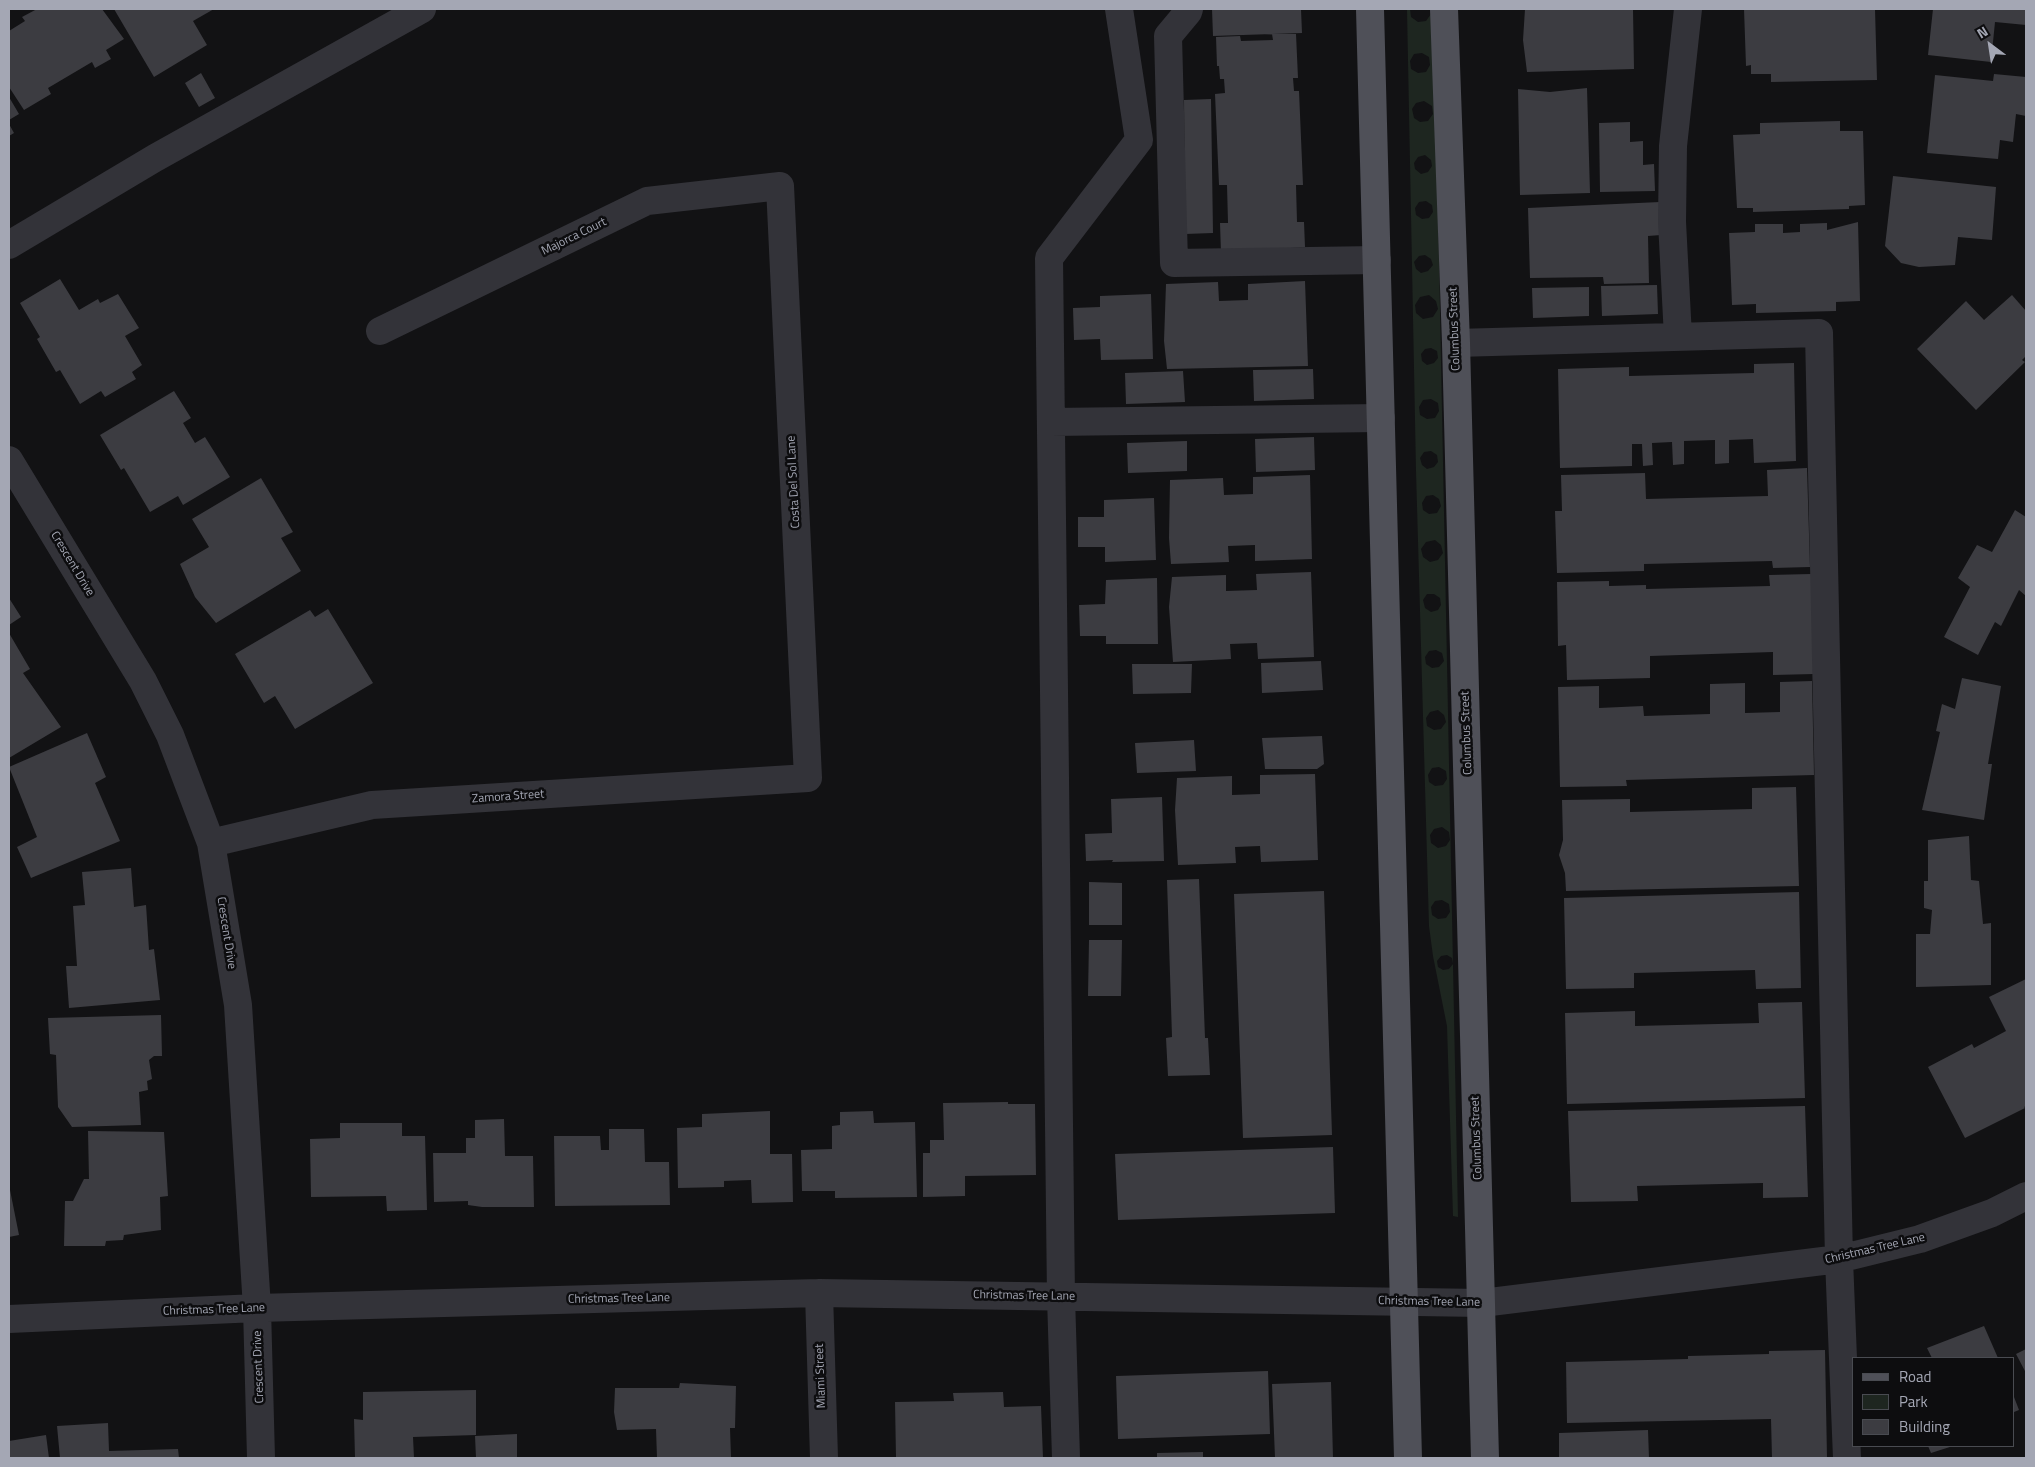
<!DOCTYPE html>
<style>
body{margin:0}
#map{position:relative;width:2035px;height:1467px;overflow:hidden;background:#121214;font-family:"Titillium Web",sans-serif}
canvas{display:block}
.frame{position:absolute;inset:0;border:10px solid #a4a7b4;pointer-events:none}
.legend{position:absolute;left:1852px;top:1357px;width:162px;height:90px;box-sizing:border-box;background:#0d0d0f;border:1px solid #494b51;margin:0;padding:6px 9px;list-style:none;font-size:15px;color:#a4a7b4}
.legend li{display:flex;align-items:center;gap:10px;height:25px}
.legend b{width:25px;border:1px solid #494b51}
.north{position:absolute;left:1965px;top:20px;width:50px;height:50px;-webkit-text-stroke:4px #0d0d0f;paint-order:stroke;rotate:329deg;font-size:14px;font-weight:700;line-height:20px;text-align:center;color:#a4a7b4}
.north::after{content:'';display:block;margin:auto;width:18px;height:22px;background:#a4a7b4;clip-path:polygon(50% 0,100% 100%,50% 72%,0 100%)}
</style>
<div id="map">
<canvas width="2035" height="1467"></canvas>
<div class="frame"></div>
<ul class="legend">
<li><b style="height:6px;background:#4f5058"></b>Road</li>
<li><b style="height:14px;background:#1e2620"></b>Park</li>
<li><b style="height:14px;background:#3c3c41"></b>Building</li>
</ul>
<div class="north">N</div>
</div>
<script>
const c = document.querySelector('canvas').getContext('2d');
c.lineJoin = 'round';
function paint(path, color) {
  c.fillStyle = color;
  c.fill(path, 'evenodd');
}
function trace(path, color, width, dash) {
  c.strokeStyle = color;
  c.lineWidth = width;
  c.lineCap = dash ? 'butt' : 'round';
  c.setLineDash(dash || []);
  c.stroke(path);
}
function label(font, color, halo, rows, align = 'center') {
  c.font = font + ' "Titillium Web",sans-serif';
  c.lineWidth = 5;
  c.setLineDash([]);
  c.textBaseline = 'middle';
  c.strokeStyle = halo;
  c.fillStyle = color;
  for (const [text, x, y, turn = 0] of rows) {
    c.save();
    c.translate(x, y);
    c.rotate((+turn || 0) * Math.PI / 180);
    c.textAlign = isNaN(turn) ? turn : align;
    if (halo) c.strokeText(text, 0, 0);
    c.fillText(text, 0, 0);
    c.restore();
  }
}
const green = new Path2D(`
 M1407,9H1410L1411,17L1418,22L1426,21L1431,14L1430,9H1434L1458,1217L1453,1216L1447,1026L1433,956L1429,926L1416,471ZM1422,53L1429,57L1430,65L1426,72L1418,73L1411,69L1410,61L1414,54ZM1424,101L1432,106L1433,114L1428,121L1420,122L1414,118L1412,109L1416,103ZM1425,155L1431,160L1432,166L1428,172L1421,174L1415,169L1414,163L1418,157ZM1426,201L1432,205L1433,212L1429,218L1422,219L1416,215L1415,208L1419,202ZM1425,255L1431,259L1433,265L1428,271L1421,273L1416,269L1414,262L1419,256ZM1429,295L1436,301L1438,309L1433,317L1423,319L1416,313L1415,305L1420,297ZM1431,348L1437,351L1438,358L1434,363L1427,365L1422,361L1421,354L1425,349ZM1431,399L1438,403L1439,411L1435,418L1427,419L1420,415L1419,407L1423,400ZM1431,451L1437,455L1438,462L1434,467L1427,469L1422,465L1420,458L1424,452ZM1433,495L1439,499L1441,506L1437,513L1429,514L1423,510L1422,503L1426,496ZM1435,540L1441,545L1443,553L1438,560L1430,562L1423,557L1421,549L1426,542ZM1427,594H1434L1440,598L1441,605L1438,610L1431,612L1425,608L1423,600ZM1436,650L1442,653L1444,661L1439,667L1432,668L1426,664L1425,657L1429,651ZM1438,710L1444,715L1446,722L1441,729L1434,730L1427,726L1426,718L1430,712ZM1439,767L1446,771L1447,779L1443,785L1435,786L1429,782L1428,775L1432,768ZM1442,827L1449,832L1450,840L1446,846L1438,848L1431,843L1430,835L1434,829ZM1442,900L1449,904L1450,912L1446,918L1438,919L1432,915L1431,907L1435,901ZM1447,955L1452,958L1453,964L1449,969L1443,970L1438,967L1437,961L1441,956Z`);
const building = new Path2D(`
 M37,9H102L124,39L106,50L111,59L95,68L92,62L48,88L51,94L24,110L9,87V31L25,21L22,17Z
 M114,9H214L193,21L207,45L154,77Z
 M1212,9H1301L1302,33L1213,36Z
 M1525,9H1633L1634,69L1527,72L1523,40Z
 M1744,9H1875L1877,80L1771,82V74H1751V65L1746,66Z
 M1933,9H2026V25L1995,22L1991,62L1928,55Z
 M1272,34H1296L1298,78H1293L1294,91H1299L1303,185H1296L1297,222H1304L1305,247L1221,253L1220,223H1228L1227,185H1219L1215,94L1225,93L1224,79H1220L1219,66H1217L1216,37L1240,36L1241,41L1273,40Z
 M201,73L215,98L199,107L185,83Z
 M1994,74L2026,77V116L2016,114L2013,142L2000,140L1998,159L1927,153L1935,75L1993,81Z
 M1587,88L1590,193L1520,195L1518,89L1550,92Z
 M9,97L19,114L9,120Z
 M1211,99L1213,233L1185,234L1184,100Z
 M1840,121V131H1863L1865,205L1849,206V209L1753,212V208H1737L1733,135L1760,134V123Z
 M1630,122V142L1643,141V165L1654,164L1655,191L1600,192L1599,123Z
 M9,124L14,133L9,136Z
 M1893,176L1996,187L1992,240L1958,237L1955,265L1919,267L1901,263L1885,246Z
 M1660,202L1661,235L1648,236L1649,283L1604,284L1603,277L1530,278L1528,208Z
 M1858,222L1860,301L1836,302V311L1756,313V304L1732,305L1729,233L1755,232V224H1783V233L1800,232V224L1827,223V230Z
 M60,279L79,310L98,299L100,303L118,294L139,328L125,336L142,365L132,372L136,379L105,397L101,391L80,404L60,370L56,372L37,339L40,337L20,303Z
 M1305,281L1308,366L1167,369L1164,341L1166,284L1218,282L1219,301L1248,300V284Z
 M1657,285L1658,314L1602,316L1601,286Z
 M1589,287V316L1533,318L1532,288Z
 M1151,294L1153,359L1101,360L1100,339L1074,340L1073,308L1100,307V296Z
 M2012,295L2026,311V356L2022,360L2025,362L1976,410L1917,349L1966,301L1984,320Z
 M1794,363L1796,461L1754,463L1753,439L1729,440V463L1715,464V440L1684,441V464L1673,465L1672,442L1652,443L1653,465L1643,466L1642,444H1632V466L1560,468L1558,369L1629,367V376L1754,373V364Z
 M1313,369L1314,399L1254,401L1253,370Z
 M1183,371L1185,402L1126,404L1125,373Z
 M174,391L191,418L183,423L195,443L205,437L230,477L183,505L178,496L150,512L124,468L121,470L100,435Z
 M1314,437L1315,470L1256,472L1255,439Z
 M1187,441V471L1128,473L1127,443Z
 M1807,468L1810,567L1773,568L1772,561L1644,564V571L1557,573L1555,511H1562L1561,475L1645,473L1646,499L1768,496L1767,470Z
 M1310,475L1312,559L1255,561V545L1228,546L1229,562L1171,564L1169,538L1170,480L1223,478L1224,495L1253,494V477Z
 M261,478L293,532L281,538L301,571L216,623L195,597L180,564L209,547L192,519Z
 M1154,498L1156,560L1105,562V547H1078V517H1104V500Z
 M2015,510L2026,517V596L2019,590L2001,626L1995,622L1978,655L1944,637L1970,587L1958,578L1977,545L1992,552Z
 M1311,572L1314,657L1258,659L1257,643L1230,644L1231,659L1173,662L1169,607L1172,577L1226,575V591L1257,590L1256,574Z
 M1811,574L1814,674L1773,675V652L1650,656V678L1567,680L1566,645L1558,646L1557,582L1609,581V586L1646,585V589L1770,586L1769,575Z
 M1157,578L1158,644H1106V636H1080L1079,605L1105,604L1106,580Z
 M9,598L21,617L9,625Z
 M328,609L373,683L295,729L275,696L264,703L235,654L310,610L315,617Z
 M9,633L30,669L23,673L61,727L9,758Z
 M1321,661L1323,690L1262,693L1261,663Z
 M1132,664H1192L1191,693L1133,694Z
 M1962,678L2001,686L1988,764H1992L1984,820L1922,810L1940,732L1936,731L1942,704L1955,709Z
 M1812,681L1814,775L1626,780L1627,786L1560,787L1558,687L1599,686V708L1643,706L1644,716L1710,714V684L1745,683V713L1780,712V682Z
 M87,733L106,777L95,783L120,841L31,878L17,847L37,837L9,767Z
 M1322,736L1324,764L1317,769H1265L1262,738Z
 M1194,740L1196,771L1137,773L1135,743Z
 M1315,774L1318,860L1261,862L1260,846L1235,847L1236,863L1178,865L1175,810L1177,778L1232,776V795L1260,794V775Z
 M1796,787L1799,886L1566,891L1565,873L1559,855L1563,840L1562,800L1630,799V812L1752,809V788Z
 M1162,797L1164,861L1112,862L1113,860L1086,861L1085,834L1112,833L1111,799Z
 M1969,836L1971,880L1979,881L1983,924L1991,923V985L1916,987V934H1930L1932,910L1924,908V881H1928V840Z
 M131,868L134,907L146,905L149,950L154,949L160,1000L69,1008L66,966H77L73,906L85,905L82,872Z
 M1199,879L1205,1038H1208L1210,1075L1168,1076L1166,1038L1172,1037L1167,880Z
 M1089,882L1122,883V925H1089Z
 M1324,891L1332,1135L1243,1138L1234,894Z
 M1799,892L1801,988L1756,989L1755,970L1634,973V988L1566,989L1564,898Z
 M1089,940H1122L1121,996H1088Z
 M2026,979V1106L2024,1107L2025,1108L1965,1138L1928,1067L1972,1044L1974,1048L2006,1031L1989,997Z
 M1802,1002L1805,1098L1567,1104L1565,1013L1635,1011V1026L1759,1023L1758,1003Z
 M161,1015L162,1056H154L149,1060L152,1079L147,1081L148,1090L139,1092L141,1125L72,1127L58,1107L56,1055L50,1054L48,1018Z
 M1008,1102V1104H1035L1036,1175L965,1176V1196L923,1197V1153H930V1140H944L943,1103Z
 M1805,1106L1808,1197L1763,1198V1183L1637,1186L1638,1201L1571,1202L1568,1111Z
 M770,1111V1154H792L793,1202L752,1203L751,1180L724,1181V1187L678,1188L677,1128L702,1127V1114Z
 M873,1111L874,1123L915,1122L917,1197L835,1198V1191H802L801,1150L832,1149V1126L840,1125V1112Z
 M504,1119L505,1156H533L534,1207H482L468,1205V1201L434,1202L433,1153H466V1138H475V1120Z
 M340,1123H402V1136H425L427,1210L387,1211L386,1196L311,1197L310,1139L340,1138Z
 M609,1129H644L645,1162H669L670,1205L555,1206L554,1136H600L601,1150H609Z
 M88,1131L164,1132L168,1196L160,1197L161,1230L124,1235L123,1240L106,1241L105,1246H64L65,1201H73L84,1179H89Z
 M1333,1147L1335,1213L1118,1220L1115,1154Z
 M10,1190L19,1235L9,1237V1191Z
 M1984,1326L1998,1358H1932L1927,1348Z
 M2026,1349V1373L2016,1354Z
 M1825,1350L1827,1458H1772L1771,1419L1567,1423L1566,1362L1688,1359V1356L1769,1354V1351Z
 M1268,1371L1270,1434L1118,1439L1116,1376Z
 M1331,1382L1333,1458H1275L1272,1384Z
 M680,1383L736,1386L735,1428H730L731,1458H657L656,1429L617,1430L614,1412L615,1388H679Z
 M476,1390V1435L413,1437L414,1458H355L354,1419L363,1420V1392Z
 M1003,1392L1004,1407L1041,1406L1043,1458H896L895,1402L954,1401L953,1393Z
 M2014,1397L2019,1410L2014,1412Z
 M108,1423L109,1451L178,1449L179,1458H60L57,1426Z
 M1648,1430L1649,1458H1559V1433Z
 M517,1434V1458H476L475,1436Z
 M46,1435L49,1458H9V1441Z
 M1928,1446H1953L1931,1453Z
 M1203,1452V1458H1157V1453Z`);
const minor = new Path2D(`
 M1189,9L1188,12L1168,36L1174,263L1377,260
 M9,245L155,158L422,9
 M1678,337L1672,222L1673,146L1688,9
 M1456,343L1819,333L1839,1259L1847,1458
 M1051,422L1381,418
 M9,460L143,681L170,735L211,843L238,1005L257,1308L261,1458
 M211,843L372,805L808,778L780,186L647,201L380,331
 M819,1293L824,1458
 M9,1319L257,1308L819,1293L1482,1303L1839,1259L1920,1239L1992,1213L2026,1196
 M1066,1458L1061,1297L1049,258L1139,140L1119,9`);
const major = new Path2D(`
 M1370,9L1408,1458
 M1444,9L1456,343L1485,1458`);
const streetNames = [
 ["Majorca Court",574,237,-26],
 ["Columbus Street",1455,329,-92],
 ["Costa Del Sol Lane",794,482,-93],
 ["Crescent Drive",72,564,59],
 ["Columbus Street",1467,733,-92],
 ["Zamora Street",508,797,-4],
 ["Crescent Drive",226,933,81],
 ["Columbus Street",1477,1138,-92],
 ["Christmas Tree Lane",1875,1249,-13],
 ["Christmas Tree Lane",1024,1296,1],
 ["Christmas Tree Lane",619,1299,-1],
 ["Christmas Tree Lane",1429,1302,1],
 ["Christmas Tree Lane",214,1310,-2],
 ["Crescent Drive",259,1367,-92],
 ["Miami Street",821,1376,-92]
];
paint(green, '#1e2620');
paint(building, '#3c3c41');
trace(minor, '#333339', 28);
trace(major, '#4f5058', 28);
label('12px', '#a4a7b4', '#0d0d0f', streetNames);
</script>
